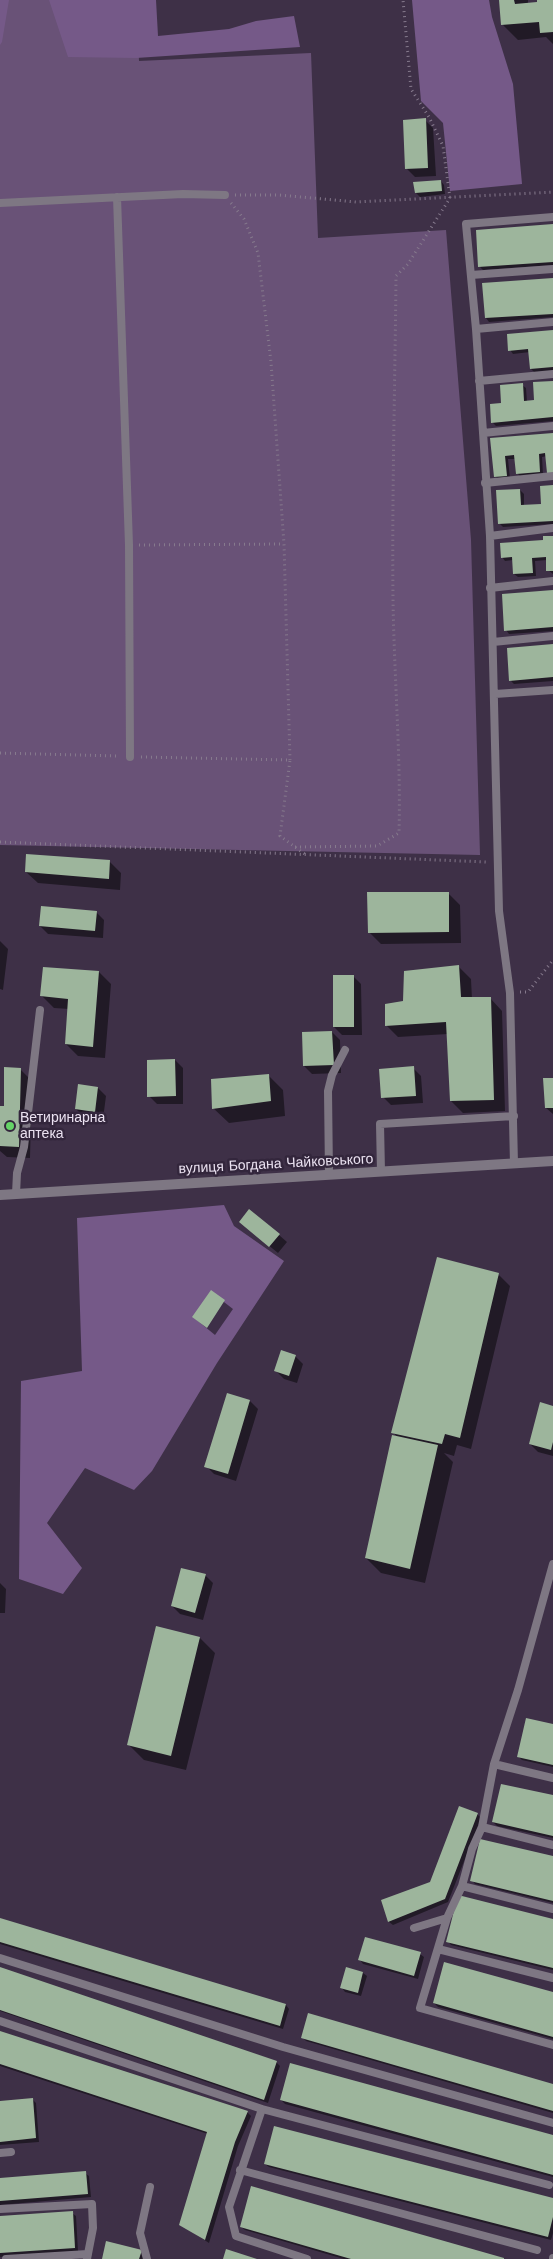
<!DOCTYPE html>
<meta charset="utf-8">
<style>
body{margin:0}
canvas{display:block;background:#3e3047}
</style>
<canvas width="553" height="2259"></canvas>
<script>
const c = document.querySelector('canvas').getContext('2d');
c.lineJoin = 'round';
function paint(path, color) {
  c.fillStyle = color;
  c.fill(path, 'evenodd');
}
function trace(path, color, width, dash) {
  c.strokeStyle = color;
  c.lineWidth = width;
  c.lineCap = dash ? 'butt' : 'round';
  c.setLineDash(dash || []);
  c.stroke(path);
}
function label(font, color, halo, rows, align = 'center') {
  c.font = font + ' "Work Sans",sans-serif';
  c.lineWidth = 5;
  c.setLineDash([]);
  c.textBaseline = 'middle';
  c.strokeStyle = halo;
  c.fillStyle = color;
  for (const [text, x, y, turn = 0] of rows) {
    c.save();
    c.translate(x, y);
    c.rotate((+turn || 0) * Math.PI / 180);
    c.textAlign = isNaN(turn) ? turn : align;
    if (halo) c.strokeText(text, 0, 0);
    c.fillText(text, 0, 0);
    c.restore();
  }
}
const green = new Path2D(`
 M0,0H136L139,61L311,53L318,238L446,230L471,540L480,855L0,845Z`);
const forest = new Path2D(`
 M0,0H9L2,42L0,45Z
 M49,0H156L158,36L229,29L256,21L294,16L300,47L136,58L68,57Z
 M412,0H489L492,17L513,84L522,184L450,191L443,123L421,101Z
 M224,1205L234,1226L284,1261L217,1363L152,1471L134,1490L85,1468L47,1523L82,1568L63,1594L19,1579L21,1381L82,1371L77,1218Z`);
const shadow = new Path2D(`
 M500,0H528V4L538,3V0H553V44L546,37L518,40L503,25Z
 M425,120L433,128L436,176L415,177L407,169Z
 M441,181L444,185L445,194L420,197L416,193Z
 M553,225V265L483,270L480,267Z
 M553,279V317L489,322L486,318Z
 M553,331V371L535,373L531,369L530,352L513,354L510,350Z
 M553,382V421L496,426L492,422L502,404L522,385L526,388L527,402L536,401Z
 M553,434L547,456L542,457L543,475L521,477L517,473L516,459H508L510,479L499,480L495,476L492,440Z
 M553,486V524L503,527L499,523L520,490L524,494V506L543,505Z
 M553,537V574L548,570L547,560L535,561L536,576L518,577L514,574L513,560L505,561L502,557Z
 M553,591V631L509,634L506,630Z
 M553,645V681L514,684L511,681Z
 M109,861L121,873L120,890L38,883L26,872Z
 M448,893L460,905L461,943L381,944L369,932Z
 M96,912L104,920L103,938L48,934L40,926Z
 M0,941L8,949L3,990L0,989Z
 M459,967L471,979L472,999H491L502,1011L505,1111L463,1113L451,1101L448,1034L398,1037L386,1025L404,1002Z
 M99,972L111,984L105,1058L78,1056L66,1044L69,1009L54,1008L42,996Z
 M353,976L361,984L362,1035H342L334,1027Z
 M332,1032L340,1040L341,1073L312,1074L304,1066Z
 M175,1060L183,1068V1104H157L149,1096Z
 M413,1068L421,1076L423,1103L391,1105L383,1097Z
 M20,1069L32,1081L30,1158L7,1157L0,1151V1107H5Z
 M268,1075L283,1090L285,1116L229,1123L213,1108Z
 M553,1079V1114L546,1108Z
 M98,1088L106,1096L103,1119L84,1117L76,1109Z
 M240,1222L279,1235L287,1242L278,1253Z
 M499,1275L510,1286L471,1449L457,1445L454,1456L444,1453L453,1462L425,1583L381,1573L366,1558L398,1438L393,1432Z
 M211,1292L233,1309L215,1335L193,1317Z
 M295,1356L303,1364L297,1383L284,1379L276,1371Z
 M250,1401L258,1409L236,1481L214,1474L206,1466Z
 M553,1407V1456L538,1452L530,1444Z
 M205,1575L213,1583L203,1620L180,1614L172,1606Z
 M0,1583L6,1589L5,1613H0Z
 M200,1638L215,1653L186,1770L144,1760L129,1745Z
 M553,1725V1767L522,1760L519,1757Z
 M553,1797V1838L497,1826L493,1822Z
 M477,1814L481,1818L448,1902L393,1925L389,1922L383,1901L431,1883Z
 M553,1857V1903L475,1884L472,1880Z
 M0,1919L286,2005L289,2009L283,2029L0,1944Z
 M553,1920V1970L451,1945L448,1941Z
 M420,1954L424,1957L418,1979L363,1964L360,1960Z
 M0,1968L276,2062L280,2066L268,2103L0,2011Z
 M363,1973L367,1976L361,1996L345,1992L342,1988Z
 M553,1993V2039L438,2007L434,2003Z
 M0,2032L247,2112L251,2116L238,2146L209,2243L180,2224L208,2134L0,2066Z
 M302,2037L553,2086V2113L306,2041Z
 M32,2099L36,2103L39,2142L0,2145V2102Z
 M281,2100L553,2137V2177L285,2104Z
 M265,2164L553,2199V2233L551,2240L269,2167Z
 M85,2173L89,2176L91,2197L0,2205V2179Z
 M72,2213L76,2216L78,2251L0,2257V2218Z
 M241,2227L501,2259H344L245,2230Z
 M141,2251L145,2255L144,2259H103Z`);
const building = new Path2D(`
 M499,0H514L515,4L537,2V0H553V32L540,33L539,22L501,25Z
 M426,118L428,168L405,169L403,120Z
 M441,180L442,191L415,193L413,182Z
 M553,224V262L478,267L476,230Z
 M553,278V314L485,318L482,283Z
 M553,330V367L530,369L528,349L508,351L507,334Z
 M553,381V417L491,423L490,404L501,403L500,385L523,383L524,401L534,400L533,382Z
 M553,433V473H547L545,453L539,454L540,472L516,474L514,455L505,456L507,476L494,477L490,438Z
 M553,485V521L498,524L496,490L520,489L521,505L541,504L540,486Z
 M543,536H553V571H546V557L532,558L533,573L513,574L512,557L501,558L500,543L543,540Z
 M553,590V627L504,631L502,594Z
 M553,644V677L509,681L507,648Z
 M26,854L110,860L109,879L25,872Z
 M367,892H449V932L368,933Z
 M41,906L97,911L95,931L39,926Z
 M459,965L461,997H491L494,1100L450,1101L446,1022L385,1026V1004L403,1001L404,971Z
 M43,967L99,971L93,1047L65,1044L68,999L40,996Z
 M333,975H354V1027H333Z
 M332,1031L334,1065L303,1066L302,1032Z
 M175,1059L176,1096L147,1097V1060Z
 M414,1066L416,1096L381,1098L379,1069Z
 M4,1067L21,1068L19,1147L0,1146V1106H4Z
 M269,1074L271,1101L212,1109L211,1079Z
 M543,1078H553V1108H545Z
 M78,1084L98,1087L95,1112L75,1109Z
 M249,1209L280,1234L269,1247L239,1222Z
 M437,1257L499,1273L460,1438L445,1434L442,1444L391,1433Z
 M211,1290L225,1300L207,1328L192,1317Z
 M281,1350L296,1355L289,1376L274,1371Z
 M227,1393L250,1400L228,1474L204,1467Z
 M540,1402L553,1406V1442L551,1450L529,1444Z
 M392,1435L438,1445L410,1569L365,1558Z
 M181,1568L206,1574L195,1613L171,1606Z
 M156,1626L200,1637L171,1756L127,1745Z
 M526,1718L553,1724V1765L517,1757Z
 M501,1784L553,1795V1836L492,1822Z
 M459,1806L478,1813L445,1899L388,1922L381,1900L430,1882Z
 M480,1839L553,1856V1901L470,1881Z
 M458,1895L553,1919V1968L446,1942Z
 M0,1918L286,2004L280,2026L0,1942Z
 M365,1937L421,1952L414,1976L358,1960Z
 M444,1962L553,1992V2037L433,2003Z
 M0,1967L277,2061L264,2100L0,2010Z
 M346,1967L363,1972L358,1993L340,1988Z
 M308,2013L553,2084V2111L301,2038Z
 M0,2031L248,2111L235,2142L205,2240L179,2225L207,2132L0,2064Z
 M290,2063L553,2135V2175L280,2100Z
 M33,2098L36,2138L0,2142V2101Z
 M274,2126L553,2198V2217L548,2237L264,2164Z
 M86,2171L88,2194L0,2201V2178Z
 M251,2186L504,2258V2259H351L240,2227Z
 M73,2211L75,2248L0,2253V2216Z
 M106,2241L142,2250L139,2259H102Z
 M226,2249L257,2259H223Z`);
const path = new Path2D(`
 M235,195H279L356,202L553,192
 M231,203L244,219L258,253L271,362L284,544L290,760
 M139,545L284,544
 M0,753L119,756
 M141,757L290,760L280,836L306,855
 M0,842L486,862
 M295,847L377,846L399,833C401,754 394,676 393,598C392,490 395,383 396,276L408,264L450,198L443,146L429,117L411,89L403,0
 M520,992H528L553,960`);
const service = new Path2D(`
 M117,197L129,545L130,757
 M0,203L183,194L225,195
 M471,275L553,269
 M476,329L553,322
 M479,381L553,374
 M483,433L553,426
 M485,483L553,476
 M490,536L553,528
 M490,588L553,581
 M493,642L553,636
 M495,694L553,690
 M514,1164L510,993L499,911L490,536L476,329L466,224L553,217
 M381,1172L380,1124L514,1116
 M329,1175L328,1091L332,1075L345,1050
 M16,1194L17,1173L24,1147L40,1010
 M553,1564L518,1690L494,1764L482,1827L472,1849L462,1886L447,1918L420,2008L553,2045
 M494,1764L553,1778
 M482,1827L553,1845
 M462,1886L553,1909
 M414,1928L447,1918
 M438,1949L553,1978
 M0,1958L283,2047L553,2123
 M0,2021L262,2109L549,2185
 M262,2109L229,2207L236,2236L307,2259
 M0,2153L11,2152
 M240,2170L537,2250
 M0,2209L92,2204L93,2228L87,2259
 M6,2259L88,2254
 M147,2259L140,2233L150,2187
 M553,2259V2258`);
const minor = new Path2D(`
 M0,1195L553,1161`);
const markers = [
 [10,1126,5,"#65d467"]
];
const poiNames = [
 ["Ветиринарна",20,1118],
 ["аптека",20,1134]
];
const streetNames = [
 ["вулиця Богдана Чайковського",276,1164,-3]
];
paint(green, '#695277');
paint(forest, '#755988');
paint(shadow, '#0007');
paint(building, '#9db59c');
trace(path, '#867a8d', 3, [1, 4]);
trace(service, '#7e7783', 8);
trace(minor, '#7e7783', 10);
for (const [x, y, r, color] of markers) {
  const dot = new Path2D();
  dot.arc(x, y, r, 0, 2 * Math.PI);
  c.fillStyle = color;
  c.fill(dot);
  trace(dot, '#33263c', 2);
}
label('14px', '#ebe2f1', '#33263c', poiNames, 'left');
label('14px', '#ebe2f1', '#33263c', streetNames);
</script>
